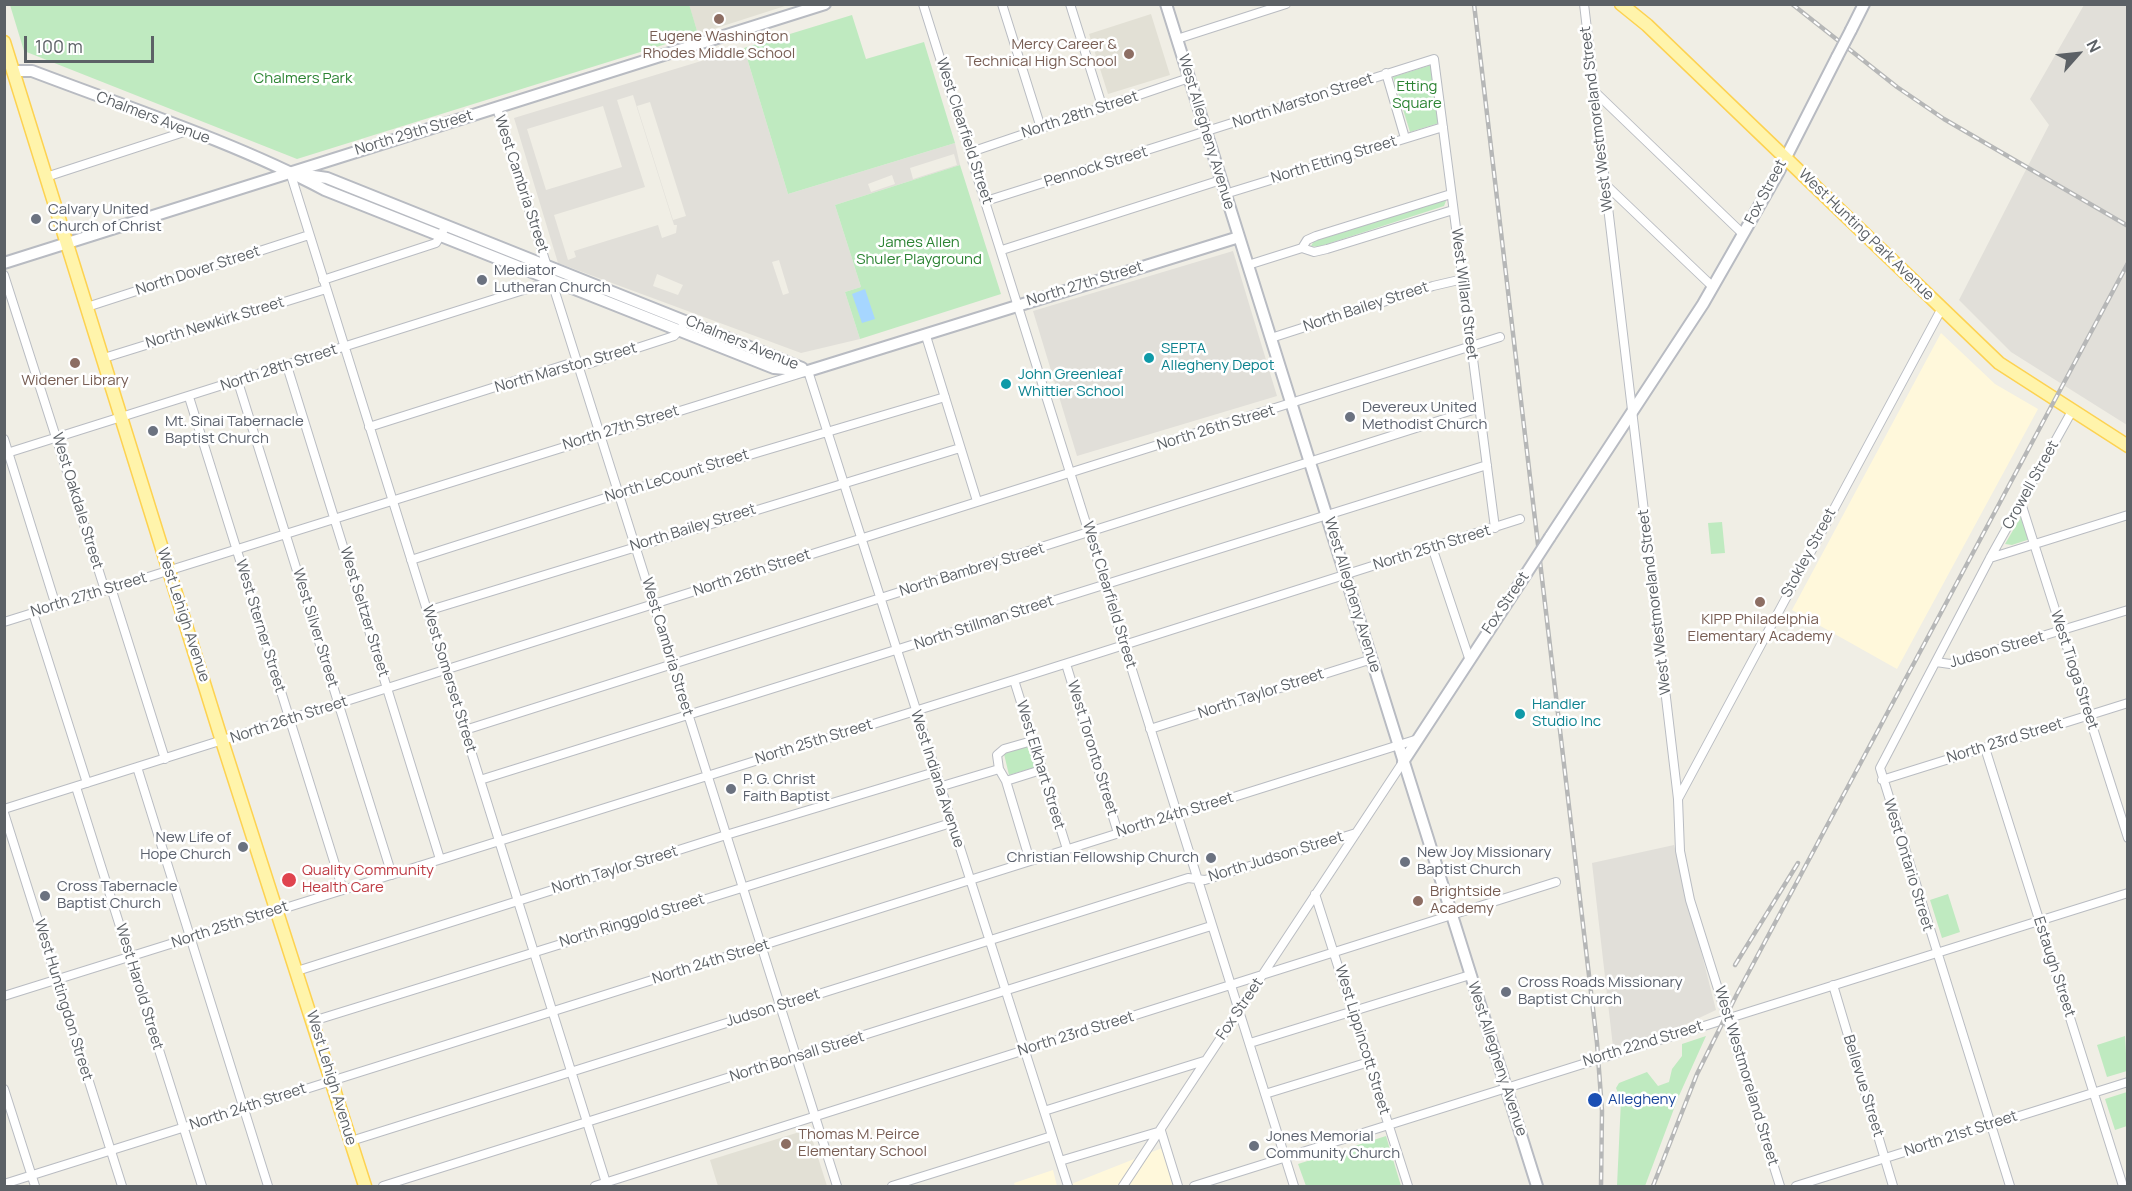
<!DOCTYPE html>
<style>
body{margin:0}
#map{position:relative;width:2132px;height:1191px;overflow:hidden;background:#f0eee5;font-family:Manrope,sans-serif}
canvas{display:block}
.frame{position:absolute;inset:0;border:6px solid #5c6166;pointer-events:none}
.north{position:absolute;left:2048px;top:24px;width:60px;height:60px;-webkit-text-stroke:4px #fff;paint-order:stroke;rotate:63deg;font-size:16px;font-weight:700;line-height:24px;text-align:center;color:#5c6166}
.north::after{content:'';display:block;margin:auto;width:21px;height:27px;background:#5c6166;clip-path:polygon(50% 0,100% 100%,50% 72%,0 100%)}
.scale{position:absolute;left:24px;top:36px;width:130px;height:27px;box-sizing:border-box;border:3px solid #5c6166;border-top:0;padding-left:8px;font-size:18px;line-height:21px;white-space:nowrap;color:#5c6166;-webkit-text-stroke:4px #fff;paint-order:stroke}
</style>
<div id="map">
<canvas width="2132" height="1191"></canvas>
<div class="frame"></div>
<div class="north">N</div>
<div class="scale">100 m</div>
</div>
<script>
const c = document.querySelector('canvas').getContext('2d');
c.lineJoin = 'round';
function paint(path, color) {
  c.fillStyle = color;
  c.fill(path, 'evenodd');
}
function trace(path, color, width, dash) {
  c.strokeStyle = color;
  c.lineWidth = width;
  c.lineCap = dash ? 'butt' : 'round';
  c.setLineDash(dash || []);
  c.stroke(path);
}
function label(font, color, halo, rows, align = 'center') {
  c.font = font + ' Manrope,sans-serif';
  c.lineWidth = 5;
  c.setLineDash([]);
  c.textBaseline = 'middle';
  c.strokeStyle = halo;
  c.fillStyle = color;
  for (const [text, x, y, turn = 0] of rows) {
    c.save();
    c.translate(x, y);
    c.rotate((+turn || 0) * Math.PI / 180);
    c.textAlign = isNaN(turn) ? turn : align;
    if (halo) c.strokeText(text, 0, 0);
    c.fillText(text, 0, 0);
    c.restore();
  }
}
const commercial = new Path2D(`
 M1941,333L1995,384L2038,409L1897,669L1792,610Z
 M1162,1148L1174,1186H1066Z
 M1053,1170L1057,1186H1015L1014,1183Z`);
const industrial = new Path2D(`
 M2084,5H2127V425L2011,352L1959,300L2049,125L2030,99Z
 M744,48L788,194L955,143L960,165L835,205L861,287L845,292L860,339L801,353L558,263L514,118ZM633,95L674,225H677L676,233L662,238L658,225L574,251L576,257L568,260L554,215L645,187L617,100ZM650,102L686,216L673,220L637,106ZM603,106L622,167L546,190L527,129ZM954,154L957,165L913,179L910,168ZM892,175L895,184L871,192L868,184ZM779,260L789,293L783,295L772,262ZM657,274L683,285L678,295L653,286Z
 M1233,251L1277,396L1077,456L1033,311Z
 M1674,845L1716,1010L1665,1034L1613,1047L1592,863Z`);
const education = new Path2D(`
 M689,5V4L788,5L698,34Z
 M1151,14L1170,75L1108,94L1089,34Z
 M809,1129L827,1186H718L710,1160Z`);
const green = new Path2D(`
 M689,4L698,34L297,159L24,51L10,5Z
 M852,15L866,59L924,42L955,143L788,194L744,48Z
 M1431,65L1439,123L1410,132L1393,77Z
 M960,165L1001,294L860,339L845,292L861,287L835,205Z
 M1441,199L1446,201L1444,206L1318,247L1311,246L1315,239Z
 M2022,515L2030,539L2012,545L2005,544Z
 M1722,522L1725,553L1711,554L1708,523Z
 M1029,745L1036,767L1009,775L1004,754Z
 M1948,894L1960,932L1942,938L1930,900Z
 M1706,1036L1678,1098L1645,1186H1617L1621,1100L1616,1088L1619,1083L1647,1072L1658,1086L1669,1082L1672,1069L1682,1056V1044Z
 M2125,1036L2127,1071L2107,1077L2097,1045Z
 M2127,1092V1126L2115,1130L2105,1099Z
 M1386,1136L1401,1186H1306L1298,1164Z`);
const water = new Path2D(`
 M865,289L875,319L862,323L852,294Z`);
const street = new Path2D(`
 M923,4L1294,1186
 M1002,4L1041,128
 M1070,4L1103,109
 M1584,4L1678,799L1680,851L1690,900L1780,1186
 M1177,39L1286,4
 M1386,73L1405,138
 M1593,90L1743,234
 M497,108L837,1186
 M971,152L1189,78
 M290,172L607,1186
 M46,177L187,131
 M1605,184L1713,287
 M1225,194L1443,127
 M986,201L1434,59L1495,528
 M1302,248L1307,240L1316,236L1451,194
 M1002,250L1221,180
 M1248,265L1302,248L1314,252L1327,249L1453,210
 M4,275L103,584L113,594L165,759
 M323,280L436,243L446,226
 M87,307L309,235
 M926,336L977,501
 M1271,338L1433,286L1463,279
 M104,358L326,289
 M287,366L440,859
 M238,382L392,875
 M189,397L343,890
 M369,427L568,364H588L674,336L682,327
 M4,439L56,606
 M4,454L552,281
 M2021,503L2128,838
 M1432,547L1469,658
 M1990,558L2128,515
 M411,560L618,494L945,397
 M427,611L960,448
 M33,613L87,783
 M4,622L808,371L1068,1186
 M1936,662L1950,664L2128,610
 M1066,664L1118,833
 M1014,680L1067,849
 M1150,729L1372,659
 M465,730L1479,408
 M1985,748L2123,1186
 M137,767L268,1186
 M480,780L1487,465
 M1882,780L2128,703
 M1006,781L1041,770
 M76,787L202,1186
 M939,787L999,769
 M1679,797L1942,308
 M4,809L1500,337
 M4,813L122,1186
 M1030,861L1006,781L999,769L997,755L1004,749L1032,741
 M1315,894L1408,1186
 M297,971L726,835L935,772
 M1833,985L1893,1186
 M4,996L1014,680L1520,519
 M313,1021L951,823
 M1250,1043L1470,975
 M4,1089L35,1186
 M1265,1094L1369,1062
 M1044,1111L1204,1061
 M351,1141L1188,878L1205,880L1356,833
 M1060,1161L1161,1131L1178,1186
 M4,1184L1418,739
 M383,1186L1211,926
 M595,1186L1556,882
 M892,1186L1052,1136
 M1123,1186L1403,762
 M1194,1186L2128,893
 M1796,1186L2128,1082
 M2010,1186L1880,768L1990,558L2072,411`);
const secondary = new Path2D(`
 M1166,4L1537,1186
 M1851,30L1864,4
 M13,71H32C129,108 234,142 325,190L774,368L808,371L1239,237
 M300,174L327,178L802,368
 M4,263L825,4
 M1550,537L1703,304L1778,173L1837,57
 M1403,762L1526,574`);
const primary = new Path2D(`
 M1621,4L1647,25L1999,363L2128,446
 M4,42L222,741L365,1186`);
const rail = new Path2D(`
 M1474,4L1597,1043L1602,1111L1601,1186
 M1792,4L1897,87L1944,119L2128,226
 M1735,965L1798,863
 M1653,1186L1697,1074L1737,994L2128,263`);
const secondaryBridge = new Path2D(`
 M1837,57L1851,30
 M1526,574L1550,537`);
const markers = [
 [719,19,6,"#8d6e63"],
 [1129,54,6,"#8d6e63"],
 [36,219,6,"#6b7280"],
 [482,280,6,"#6b7280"],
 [1149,358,6,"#0f9aa8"],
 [75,363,6,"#8d6e63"],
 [1006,384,6,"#0f9aa8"],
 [1350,417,6,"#6b7280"],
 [153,431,6,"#6b7280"],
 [1760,602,6,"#8d6e63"],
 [1520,714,6,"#0f9aa8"],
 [731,789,6,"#6b7280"],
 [243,847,6,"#6b7280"],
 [1211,858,6,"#6b7280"],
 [1405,862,6,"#6b7280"],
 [289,880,8,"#e0444e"],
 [45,896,6,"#6b7280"],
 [1418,901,6,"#8d6e63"],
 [1506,992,6,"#6b7280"],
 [1595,1100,8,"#1a4fb4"],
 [786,1144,6,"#8d6e63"],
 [1254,1146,6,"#6b7280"]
];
const educationNames = [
 ["Eugene Washington",719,37],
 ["Rhodes Middle School",719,54],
 ["Mercy Career &",1117,45,"right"],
 ["Technical High School",1117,62,"right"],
 ["Widener Library",75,381],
 ["KIPP Philadelphia",1760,620],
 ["Elementary Academy",1760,637],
 ["Brightside",1430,892,"left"],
 ["Academy",1430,909,"left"],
 ["Thomas M. Peirce",798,1135,"left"],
 ["Elementary School",798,1152,"left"]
];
const parkNames = [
 ["Chalmers Park",303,79],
 ["Etting",1417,87],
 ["Square",1417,104],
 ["James Allen",919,243],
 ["Shuler Playground",919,260]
];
const streetNames = [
 ["North Marston Street",1303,101,-18],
 ["North 28th Street",1080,115,-18],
 ["Chalmers Avenue",153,118,21],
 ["West Westmoreland Street",1597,119,-97],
 ["West Clearfield Street",964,131,72],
 ["West Allegheny Avenue",1206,132,73],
 ["North 29th Street",414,133,-17],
 ["North Etting Street",1334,160,-17],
 ["Pennock Street",1096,167,-17],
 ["West Cambria Street",521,184,72],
 ["Fox Street",1766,192,-62],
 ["West Hunting Park Avenue",1866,235,44],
 ["North Dover Street",198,271,-18],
 ["North 27th Street",1085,284,-17],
 ["West Willard Street",1464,294,83],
 ["North Bailey Street",1366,307,-18],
 ["North Newkirk Street",215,323,-17],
 ["Chalmers Avenue",742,343,22],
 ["North 28th Street",279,368,-18],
 ["North Marston Street",566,368,-16],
 ["North 27th Street",621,428,-17],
 ["North 26th Street",1216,428,-17],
 ["North LeCount Street",677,476,-17],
 ["Crowell Street",2031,485,-61],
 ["West Oakdale Street",77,501,73],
 ["North Bailey Street",693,528,-17],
 ["North 25th Street",1432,548,-17],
 ["Stokley Street",1809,553,-62],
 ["North Bambrey Street",972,570,-17],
 ["North 26th Street",752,573,-18],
 ["North 27th Street",89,595,-17],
 ["West Clearfield Street",1109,595,73],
 ["West Allegheny Avenue",1352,595,73],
 ["West Westmoreland Street",1655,602,-97],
 ["Fox Street",1506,603,-56],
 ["West Seltzer Street",364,612,73],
 ["West Lehigh Avenue",183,615,72],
 ["North Stillman Street",984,623,-18],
 ["West Sterner Street",260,626,73],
 ["West Silver Street",315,628,73],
 ["West Cambria Street",667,647,73],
 ["Judson Street",1997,650,-16],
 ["West Tioga Street",2074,670,72],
 ["West Somerset Street",449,679,73],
 ["North Taylor Street",1261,694,-18],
 ["North 26th Street",289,720,-18],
 ["North 23rd Street",2005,741,-17],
 ["North 25th Street",814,742,-17],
 ["West Toronto Street",1092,748,73],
 ["West Elkhart Street",1040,765,73],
 ["West Indiana Avenue",937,779,72],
 ["North 24th Street",1175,815,-17],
 ["North Judson Street",1276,857,-17],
 ["West Ontario Street",1908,865,73],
 ["North Taylor Street",615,870,-17],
 ["North Ringgold Street",632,921,-17],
 ["North 25th Street",230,925,-18],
 ["North 24th Street",711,962,-17],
 ["Estaugh Street",2054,967,72],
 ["West Harold Street",139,987,73],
 ["West Huntingdon Street",63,1000,73],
 ["Judson Street",773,1008,-17],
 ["Fox Street",1240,1009,-56],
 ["North 23rd Street",1076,1034,-17],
 ["West Lippincott Street",1362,1040,73],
 ["North 22nd Street",1643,1044,-17],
 ["North Bonsall Street",797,1057,-17],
 ["West Allegheny Avenue",1497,1059,72],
 ["West Westmoreland Street",1746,1076,73],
 ["West Lehigh Avenue",331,1078,73],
 ["Bellevue Street",1863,1086,73],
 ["North 24th Street",248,1107,-18],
 ["North 21st Street",1961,1134,-18]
];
const worshipNames = [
 ["Calvary United",48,210],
 ["Church of Christ",48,227],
 ["Mediator",494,271],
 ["Lutheran Church",494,288],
 ["Devereux United",1362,408],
 ["Methodist Church",1362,425],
 ["Mt. Sinai Tabernacle",165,422],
 ["Baptist Church",165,439],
 ["P. G. Christ",743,780],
 ["Faith Baptist",743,797],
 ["New Life of",231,838,"right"],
 ["Hope Church",231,855,"right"],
 ["New Joy Missionary",1417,853],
 ["Baptist Church",1417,870],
 ["Christian Fellowship Church",1199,858,"right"],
 ["Cross Tabernacle",57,887],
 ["Baptist Church",57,904],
 ["Cross Roads Missionary",1518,983],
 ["Baptist Church",1518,1000],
 ["Jones Memorial",1266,1137],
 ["Community Church",1266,1154]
];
const cultureNames = [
 ["SEPTA",1161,349],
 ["Allegheny Depot",1161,366],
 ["John Greenleaf",1018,375],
 ["Whittier School",1018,392],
 ["Handler",1532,705],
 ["Studio Inc",1532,722]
];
const healthNames = [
 ["Quality Community",302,871],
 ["Health Care",302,888]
];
const transitNames = [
 ["Allegheny",1608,1100]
];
paint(commercial, '#fff8db');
paint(industrial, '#e1dfd9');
paint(education, '#e2e0d5');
paint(green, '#bfeac0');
paint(water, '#a6d6ff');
trace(street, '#b9bcc2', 10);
trace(secondary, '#b8bbc2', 14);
trace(primary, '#fdd251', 15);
trace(street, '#fff', 8);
trace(secondary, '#fff', 10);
trace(primary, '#fff4ab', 12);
trace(rail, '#b6b7b7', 4.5);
trace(rail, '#fff', 2, [7]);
trace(secondaryBridge, '#b8bbc2', 14, []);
trace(secondaryBridge, '#fff', 10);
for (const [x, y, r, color] of markers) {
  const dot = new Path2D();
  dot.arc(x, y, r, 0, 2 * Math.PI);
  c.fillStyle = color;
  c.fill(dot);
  trace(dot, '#fff', 2);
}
label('15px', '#785e54', '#fff', educationNames);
label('15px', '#2d8434', '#fff', parkNames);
label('15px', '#5c6166', '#fff', streetNames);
label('15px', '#5b616d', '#fff', worshipNames, 'left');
label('15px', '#0d838f', '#fff', cultureNames, 'left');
label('15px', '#be3a42', '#fff', healthNames, 'left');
label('15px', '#164399', '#fff', transitNames, 'left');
</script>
